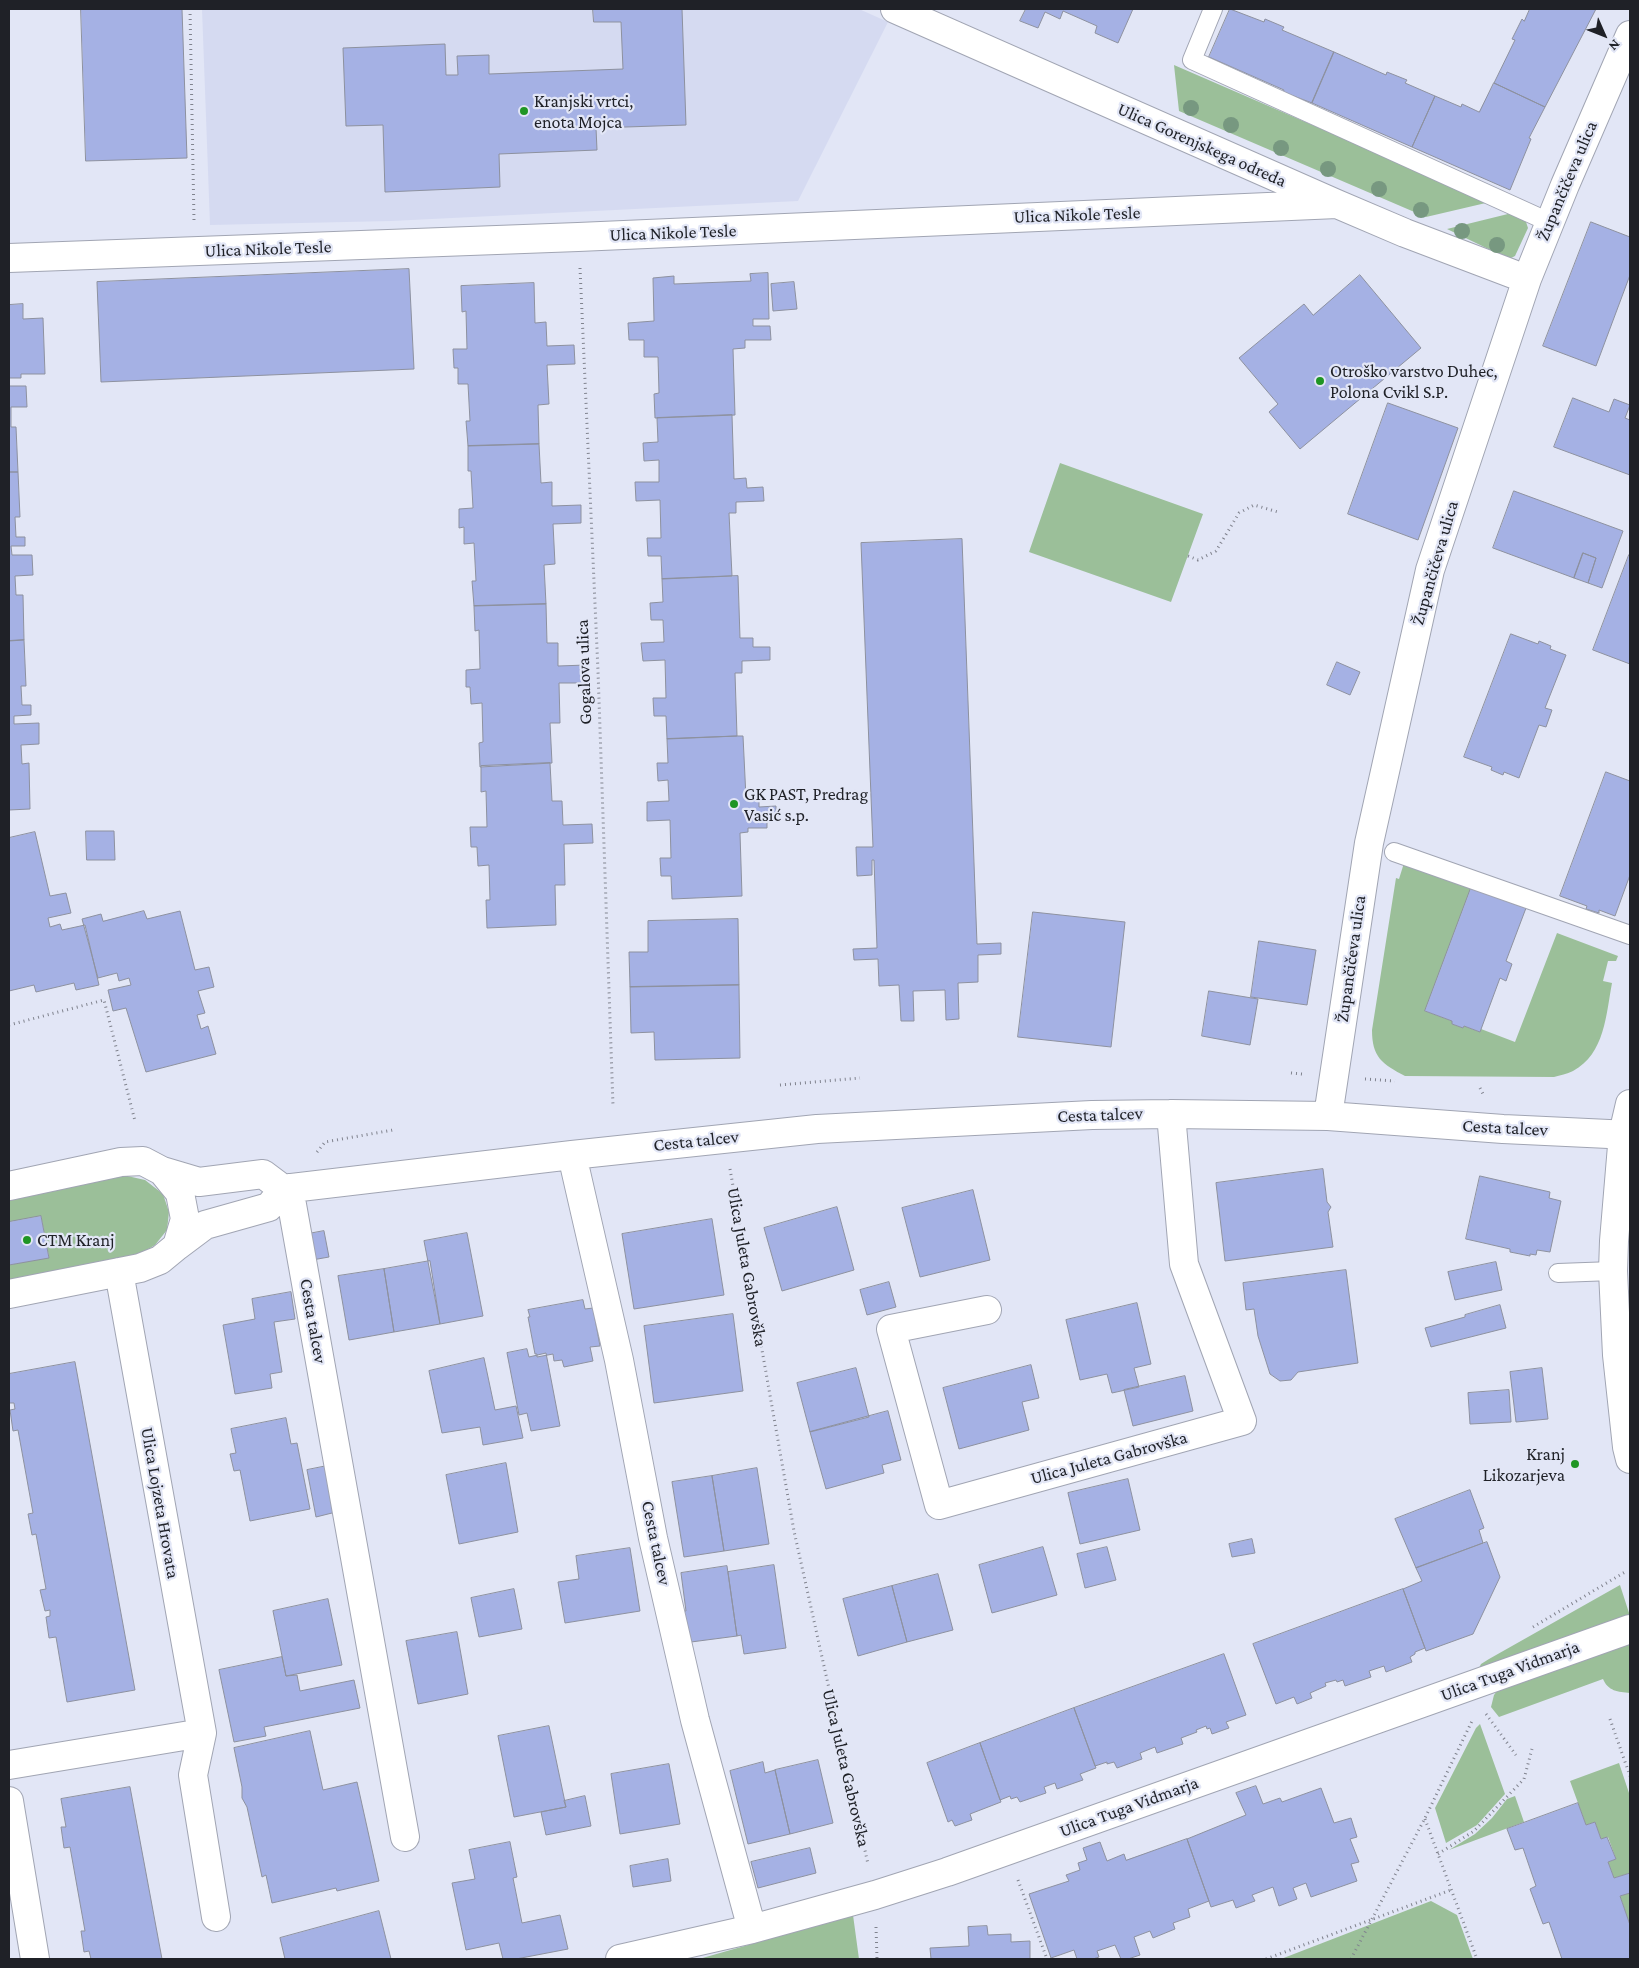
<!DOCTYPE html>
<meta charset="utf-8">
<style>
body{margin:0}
#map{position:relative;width:1639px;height:1968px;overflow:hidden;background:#e2e6f6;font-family:"Crimson Pro",serif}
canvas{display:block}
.frame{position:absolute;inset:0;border:10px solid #1f2127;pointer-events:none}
.north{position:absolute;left:1579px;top:10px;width:50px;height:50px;-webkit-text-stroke:4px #e2e6f6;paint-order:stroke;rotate:134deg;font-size:14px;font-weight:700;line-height:20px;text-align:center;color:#1f2127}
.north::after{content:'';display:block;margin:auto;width:18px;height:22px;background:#1f2127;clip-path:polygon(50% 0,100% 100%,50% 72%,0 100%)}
</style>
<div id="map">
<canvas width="1639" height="1968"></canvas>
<div class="frame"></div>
<div class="north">N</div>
</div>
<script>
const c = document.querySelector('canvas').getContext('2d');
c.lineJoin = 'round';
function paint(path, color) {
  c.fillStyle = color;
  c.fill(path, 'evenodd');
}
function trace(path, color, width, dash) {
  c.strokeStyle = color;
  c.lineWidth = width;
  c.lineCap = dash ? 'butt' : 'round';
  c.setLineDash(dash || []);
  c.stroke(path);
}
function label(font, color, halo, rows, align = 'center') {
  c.font = font + ' "Crimson Pro",serif';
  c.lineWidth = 4.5;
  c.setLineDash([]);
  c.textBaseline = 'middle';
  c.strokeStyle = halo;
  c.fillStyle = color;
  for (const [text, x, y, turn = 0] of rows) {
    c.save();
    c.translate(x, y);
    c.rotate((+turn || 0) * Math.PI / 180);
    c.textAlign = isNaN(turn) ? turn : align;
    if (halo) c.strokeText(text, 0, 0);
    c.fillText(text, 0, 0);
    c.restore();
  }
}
const built = new Path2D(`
 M202,9H859L888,22L798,201L391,221L210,225Z`);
const green = new Path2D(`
 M1174,65L1490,202L1426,217L1179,111Z
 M1512,213L1525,219L1528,228L1515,256L1509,259L1447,229Z
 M1060,463L1203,514L1171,602L1029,552Z
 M1404,863L1471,888L1425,1011L1452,1021V1024L1463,1028L1464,1026L1480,1032L1481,1029L1515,1042L1557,933L1618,956L1616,961H1608L1603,981L1612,983C1606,1014 1605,1054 1573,1071C1567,1074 1560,1075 1554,1077L1405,1076C1382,1064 1372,1057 1372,1030L1396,878L1399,879Z
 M123,1175L145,1180L163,1194L169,1212L167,1230L155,1245L137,1256L9,1282V1265L49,1257L41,1216L9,1222V1198Z
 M1620,1585L1630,1616L1478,1670L1481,1664L1489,1659Z
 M1630,1640V1693C1618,1692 1608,1691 1603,1679L1499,1717L1491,1707L1494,1695L1500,1687Z
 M1480,1724L1505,1794L1477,1825L1446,1843L1435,1808L1476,1728Z
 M1619,1763L1630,1796V1873L1614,1878L1608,1862L1616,1859L1608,1837L1601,1839L1595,1822L1586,1825L1570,1781Z
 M1515,1796L1524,1822L1449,1850L1475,1834L1492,1818L1507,1799Z
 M1630,1893V1925L1620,1896Z
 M1431,1901L1457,1915L1473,1959H1281Z
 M853,1915L859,1959H699Z`);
const building = new Path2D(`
 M81,9H182L187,158L86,161Z
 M593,9H682L686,125L596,128L597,150L499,154L500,187L385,192L383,125L346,126L343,48L445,44L446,75H458L457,56L489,55V74L623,69L621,22H594Z
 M1026,9H1133L1118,43L1095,33L1097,26L1063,11L1060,19L1045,12L1038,28L1020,21Z
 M1230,9L1264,22L1265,19L1284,27L1282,30L1334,52L1312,103L1283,92L1284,90L1209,57Z
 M1530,9H1596L1545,107L1494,83L1515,40L1512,39L1522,19L1524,21Z
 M1334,52L1386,75L1387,72L1407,80L1405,83L1435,96L1412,147L1312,103Z
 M1494,83L1545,107L1529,138L1531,139L1510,190L1412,147L1435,96L1461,107L1462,104L1479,112Z
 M1591,222L1630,237V275L1596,366L1543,346Z
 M409,269L414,369L101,382L97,282Z
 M768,273L769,319H753V326H770L771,340H745V348L733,349L735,415L655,418L654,394L659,393L658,357H644V340H629L628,323L654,321L653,278L674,276V284L751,281L750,274Z
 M1360,275L1421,348L1300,449L1269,412L1278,404L1239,358L1304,304L1313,315Z
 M794,282L797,309L773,311L771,284Z
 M534,283L535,323L546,322L547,346L574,345L575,364L547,365L549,404L538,405L539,444L468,446L466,421H470L468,384H458V368H454L453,349H467L466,311L462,312L461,286Z
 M23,304V319L43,318L45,374H21V378H9V305Z
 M9,386H26L27,407H11V427H16L18,472H9Z
 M1573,398L1609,412L1614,399L1630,405L1625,418L1630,420V475L1554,447Z
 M1388,403L1458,428L1418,540L1348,514Z
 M732,415L734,479L746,478L747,488L763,487L764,501L736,502V513H729L732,576L662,579L661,556H648L647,538H661L660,500L636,501L635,482H659V460L644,461L643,443L658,442L657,418Z
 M539,444L541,483L552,482V506L581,505V523L553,524L555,564L544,565L546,604L474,606L472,581H476L474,543L464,544V527L459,528V509L473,508L471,471H468V446Z
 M9,472H18L20,517H15L16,537H25V546H11L12,555H32L33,575L15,576L16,595H23L24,640L9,641Z
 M1514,491L1623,531L1602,588L1588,583L1596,558L1583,553L1574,578L1493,548Z
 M962,539L977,944L1001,943V954L978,955V982L958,983L959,1019L946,1020L945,990L913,991L914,1021H901L899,985L879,986L878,959L854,960L853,949L877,948L874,860H872V875L857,876L856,847H873L861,543Z
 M1583,553L1596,558L1588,583L1574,578Z
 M1629,555L1630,556V664L1593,650Z
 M738,576L740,638H753V647H770V660L742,661V673H735L737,736L667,739L666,716H654L653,698H666L665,660L643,661L641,643L664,642L663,620H651L650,603L663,602L662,579Z
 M546,604L547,643H558V666L586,665L587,683H559L560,723H550L552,763L480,767L479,743L483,742L482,703L471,704L470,687H466V670L480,669L479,630L475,631L474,606Z
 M1511,634L1538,644L1539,641L1551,646L1550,649L1566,655L1545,708L1552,710L1546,727L1539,725L1519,778L1504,772L1503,775L1491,770L1492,767L1464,757Z
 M24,640L26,686H21L22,705H31V715L14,716V724L39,723V744L21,745L22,764L29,763L30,809L9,810V641Z
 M1337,662L1360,672L1350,695L1327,685Z
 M737,736H743L746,798H759V807L776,806V820H767V828H748V832L740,833L742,896L672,899L671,876H661L660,858H671L670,820L647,821V802L669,801L668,780L658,781L657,763H668L667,739Z
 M550,763L552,801H562L563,825L592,824L593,843L564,844L565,885H555L556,925L487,928L486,900H490L489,865L478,866L477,847H471L470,827H487L486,791L481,792V766Z
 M1606,772L1630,781V875L1615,916L1599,910V913L1586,909L1587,906L1560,896Z
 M86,831H114L115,860H87Z
 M35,832L50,896L66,893L71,913L48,918L50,927L60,924L62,930L85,925L99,985L76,990L74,983L36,992L34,985L9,991V838Z
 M1471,888L1512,900L1511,903L1526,908L1506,961L1512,964L1506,981L1500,978L1480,1032L1464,1026L1463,1028L1452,1024V1021L1425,1011Z
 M144,911L147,919L180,911L195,970L209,967L214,987L198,991L205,1013L197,1015L201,1029L208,1026L216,1054L146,1072L126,1008L113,1011L108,990L131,985L129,978L119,981L117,973L98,978L82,919L101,914L103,921Z
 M1033,912L1125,922L1111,1047L1018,1037Z
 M738,919L739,985L630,987L629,952H648V921Z
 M1259,941L1316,950L1307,1005L1251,997Z
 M739,985L740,1058L655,1060L654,1032L631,1033L630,987Z
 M1209,991L1258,999L1250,1045L1202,1036Z
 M1323,1169L1327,1202L1331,1207L1328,1212L1333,1247L1225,1261L1216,1183Z
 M1480,1176L1550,1192L1549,1198L1561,1201L1550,1252L1537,1250L1536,1255L1530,1254V1256L1510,1252V1249L1466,1239Z
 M973,1190L990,1260L920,1277L902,1208Z
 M837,1207L854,1270L782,1291L764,1228Z
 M41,1216L49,1258L9,1265V1222Z
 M712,1219L724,1295L634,1309L622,1234Z
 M324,1231L329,1257L312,1260L308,1234Z
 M467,1233L483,1316L440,1324L424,1241Z
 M430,1261L440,1324L394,1332L384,1269Z
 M1496,1262L1502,1290L1455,1300L1448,1272Z
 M384,1269L394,1332L349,1340L338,1276Z
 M1346,1270L1358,1363L1298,1372L1291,1380L1280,1381L1270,1374L1258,1336L1254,1309L1246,1310L1243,1283Z
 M889,1282L896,1307L867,1315L860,1290Z
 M291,1292L295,1319L274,1322L282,1372L270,1374L272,1388L235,1394L223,1325L255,1319L252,1299Z
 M583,1300L585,1309L593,1308L600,1346L590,1347L593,1361L564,1367L562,1360L554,1361L553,1354L537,1357V1354H535L528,1317H530L528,1310Z
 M1137,1303L1151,1364L1134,1368L1139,1387L1112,1393L1107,1374L1080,1380L1066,1320Z
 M1500,1305L1506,1328L1431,1347L1425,1328L1465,1317V1315Z
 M733,1314L743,1391L654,1403L644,1326Z
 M527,1349L529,1357L546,1353L560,1426L531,1431L527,1413L519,1415L507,1353Z
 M484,1358L495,1410L516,1406L523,1438L483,1445L480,1427L442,1433L429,1371Z
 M75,1362L135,1690L67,1702L56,1637L49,1638L46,1617L50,1616V1610L45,1611L40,1590L46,1589L36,1534L32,1535L28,1514L33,1513L18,1430L13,1431L10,1410L15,1409L14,1403H9V1374Z
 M1031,1365L1039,1398L1022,1402L1029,1430L959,1449L943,1388Z
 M856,1368L869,1417L810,1432L797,1383Z
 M1542,1368L1548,1419L1516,1422L1510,1372Z
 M1185,1376L1193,1411L1133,1426L1124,1390Z
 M1509,1390L1511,1422L1470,1424L1468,1393Z
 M888,1411L901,1460L882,1465L884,1473L826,1489L810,1432Z
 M286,1418L291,1444L297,1443L310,1509L250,1521L240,1470L234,1471L230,1454L236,1453L231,1429Z
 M506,1463L518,1532L459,1544L446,1475Z
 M327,1466L336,1512L316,1517L307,1470Z
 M757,1468L769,1544L724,1551L712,1476Z
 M712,1476L724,1551L684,1557L672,1482Z
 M1128,1479L1140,1530L1080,1544L1068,1493Z
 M1470,1490L1484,1528L1479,1530L1483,1543L1416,1568L1395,1519Z
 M1252,1539L1255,1553L1232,1557L1229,1544Z
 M1487,1542L1500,1577L1473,1634L1426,1651L1403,1589L1422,1581L1416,1568Z
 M1043,1547L1057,1595L992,1613L979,1565Z
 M1107,1547L1116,1580L1085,1588L1077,1554Z
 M630,1548L640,1611L565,1623L558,1582L579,1579L576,1556Z
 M774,1565L786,1648L744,1654L741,1635L737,1636L728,1572Z
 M727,1566L737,1636L691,1642V1639H687L683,1611H686L681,1573Z
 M938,1574L953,1630L907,1642L892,1586Z
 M892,1586L907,1642L858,1656L843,1599Z
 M514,1589L522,1629L479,1637L471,1598Z
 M1403,1589L1425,1648L1415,1652V1654L1410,1657L1412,1662L1386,1672L1384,1666L1369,1671L1371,1677L1345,1686L1343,1680L1337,1682L1336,1680L1325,1683L1326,1686L1310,1693L1312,1698L1297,1704L1294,1697L1276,1704L1253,1644Z
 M328,1599L342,1665L286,1676L273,1611Z
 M457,1632L468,1694L418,1704L406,1641Z
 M1224,1654L1246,1715L1226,1722L1229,1728L1212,1734L1210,1728L1207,1729L1206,1726L1196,1730L1197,1732L1181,1738L1183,1744L1157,1753L1155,1747L1140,1753L1142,1759L1117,1768L1114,1762L1107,1764V1762L1095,1766L1074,1708Z
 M282,1657L286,1676L297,1675L300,1691L354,1680L360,1708L264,1727L266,1736L234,1742L219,1670Z
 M1074,1708L1096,1768L1080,1774L1083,1780L1057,1789L1055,1783L1044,1787L1046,1793L1020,1802L1017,1797L1011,1799L1010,1796L1000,1800L980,1743Z
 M549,1726L566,1807L514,1817L498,1736Z
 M310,1731L323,1790L357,1782L379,1881L337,1891L336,1888L272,1903L266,1875L262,1877L247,1807L242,1798V1787L234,1748Z
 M980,1743L1001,1802L970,1814L972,1820L955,1826L952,1820L948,1822L927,1763Z
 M818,1760L833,1823L790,1834L775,1770Z
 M763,1762L765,1773L775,1770L790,1834L748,1844L730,1771Z
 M669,1764L680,1824L620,1834L611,1774Z
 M1256,1786L1263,1804L1280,1798L1282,1802L1321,1788L1334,1823L1351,1818L1357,1837L1350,1839L1359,1862L1351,1864L1357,1881L1311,1897L1306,1883L1293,1888L1297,1899L1279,1906L1273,1887L1252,1895L1255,1901L1236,1908L1233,1900L1211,1907L1187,1839L1246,1815L1236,1793Z
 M130,1787L162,1959H91L89,1951L84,1952L81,1931H85L70,1847L64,1848L61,1827H66L61,1799Z
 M585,1796L591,1826L546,1835L541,1812L566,1807L564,1801Z
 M1578,1803L1586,1825L1595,1822L1601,1839L1607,1837L1616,1859L1608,1862L1614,1878L1630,1873V1893L1620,1896L1630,1925V1959H1562L1549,1922L1543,1924L1530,1889L1536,1886L1523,1848L1515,1850L1507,1829Z
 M1187,1839L1209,1901L1188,1909L1190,1917L1173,1923L1175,1929L1153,1938L1150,1931L1134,1937L1140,1955L1128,1959H1121L1115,1945L1097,1951L1099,1957L1093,1959H1077L1074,1950L1051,1958L1029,1894L1069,1881L1066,1875L1080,1870L1078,1863L1087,1860L1083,1848L1100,1842L1107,1861L1124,1854L1126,1860Z
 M510,1842L517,1877L513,1878L522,1923L560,1915L568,1949L516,1959H503L499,1943L466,1950L452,1883L475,1879L469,1850Z
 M810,1848L816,1873L758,1888L751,1862Z
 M668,1859L671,1881L633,1887L630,1866Z
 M379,1911L391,1959H285L280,1938Z
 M987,1926L988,1935L1011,1934V1942L1030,1941V1959H931L930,1948L969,1946L968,1927Z`);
const path = new Path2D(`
 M190,9L194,221
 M580,268L598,671L613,1106
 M1188,556L1198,560L1216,551L1239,513L1254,505L1278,512
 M9,1025L104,1000L135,1121
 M1291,1073L1302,1074
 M1365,1079L1395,1081
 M780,1085L860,1078
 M1480,1088L1484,1096
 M317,1152L325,1142L393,1130
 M730,1169L794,1531L868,1864
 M1533,1627L1625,1572
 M1486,1714L1516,1755
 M1610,1719L1630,1776
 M1425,1819L1477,1959
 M1438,1854L1474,1831L1524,1779L1532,1749
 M1018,1880L1047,1959
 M876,1927L877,1959
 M1266,1959L1451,1890
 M1351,1959L1425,1818L1473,1719`);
const lane = new Path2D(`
 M1213,9L1192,60L1549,222
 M1394,852L1630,935
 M1558,1273L1613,1271`);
const street = new Path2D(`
 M895,9L1337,204L1405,233L1513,274
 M9,258L578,237L1337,204
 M1630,1104L1623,1134L1614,1241L1613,1271L1617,1355L1627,1447L1630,1459
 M1328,1116L1369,843L1430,570L1527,279L1565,185L1630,35
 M572,1155L619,1360L653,1538L695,1720L752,1929
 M162,1171L199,1182L263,1174L283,1189
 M9,1186L121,1162L143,1161L162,1171L180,1193L185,1219L177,1246L160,1260L140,1268L9,1294
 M289,1188L405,1837
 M177,1246L205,1225L269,1207L283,1189L572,1155L817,1129L1092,1115L1171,1114L1328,1116L1503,1129L1630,1135
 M119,1272L202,1733L193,1775L216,1917
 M987,1310L891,1329L939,1505L1242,1421L1184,1264L1171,1114
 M9,1765L202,1733
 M9,1801L35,1959
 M620,1959L752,1929L875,1895L947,1872L1630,1629`);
const trees = [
 [1191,108],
 [1231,125],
 [1281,148],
 [1328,169],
 [1379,189],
 [1421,210],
 [1462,231],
 [1497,245]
];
const markers = [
 [524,111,5,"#1f9524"],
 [1320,381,5,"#1f9524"],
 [734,804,5,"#1f9524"],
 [27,1240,5,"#1f9524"],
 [1575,1464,5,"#1f9524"]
];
const poiNames = [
 ["Kranjski vrtci,",534,101],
 ["enota Mojca",534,122],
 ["Otroško varstvo Duhec,",1330,371],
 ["Polona Cvikl S.P.",1330,392],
 ["GK PAST, Predrag",744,794],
 ["Vasić s.p.",744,815],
 ["CTM Kranj",37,1240],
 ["Kranj",1565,1454,"right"],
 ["Likozarjeva",1565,1475,"right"]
];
const streetNames = [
 ["Ulica Gorenjskega odreda",1202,145,24],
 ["Župančičeva ulica",1567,181,-67],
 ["Ulica Nikole Tesle",1077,215,-2],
 ["Ulica Nikole Tesle",673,233,-2],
 ["Ulica Nikole Tesle",268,249,-2],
 ["Župančičeva ulica",1435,563,-74],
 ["Gogalova ulica",584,672,-92],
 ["Župančičeva ulica",1351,959,-82],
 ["Cesta talcev",1100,1115,-2],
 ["Cesta talcev",1505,1128,3],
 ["Cesta talcev",696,1141,-6],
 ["Ulica Juleta Gabrovška",747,1267,80],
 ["Cesta talcev",313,1321,80],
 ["Ulica Juleta Gabrovška",1109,1458,-15],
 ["Ulica Lojzeta Hrovata",160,1503,80],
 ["Cesta talcev",656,1543,78],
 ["Ulica Tuga Vidmarja",1510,1671,-20],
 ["Ulica Juleta Gabrovška",846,1768,77],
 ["Ulica Tuga Vidmarja",1129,1807,-20]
];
paint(built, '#d5daf1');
paint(green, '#9bbf99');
paint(building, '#a5b1e4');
trace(building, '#8d919f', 1);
trace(lane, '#a1a5b3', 20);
trace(street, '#a1a5b3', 30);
trace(path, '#80838e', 3, [1, 4]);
trace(lane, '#fff', 18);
trace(street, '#fff', 28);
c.fillStyle = '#779880';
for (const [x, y] of trees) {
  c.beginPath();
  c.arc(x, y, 8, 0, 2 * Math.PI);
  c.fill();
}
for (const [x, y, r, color] of markers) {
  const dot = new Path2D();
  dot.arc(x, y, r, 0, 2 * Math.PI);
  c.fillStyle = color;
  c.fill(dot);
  trace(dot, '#e2e6f6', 2);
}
label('18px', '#1f2127', '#e2e6f6', poiNames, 'left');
label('18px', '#1f2127', '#e2e6f6', streetNames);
</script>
